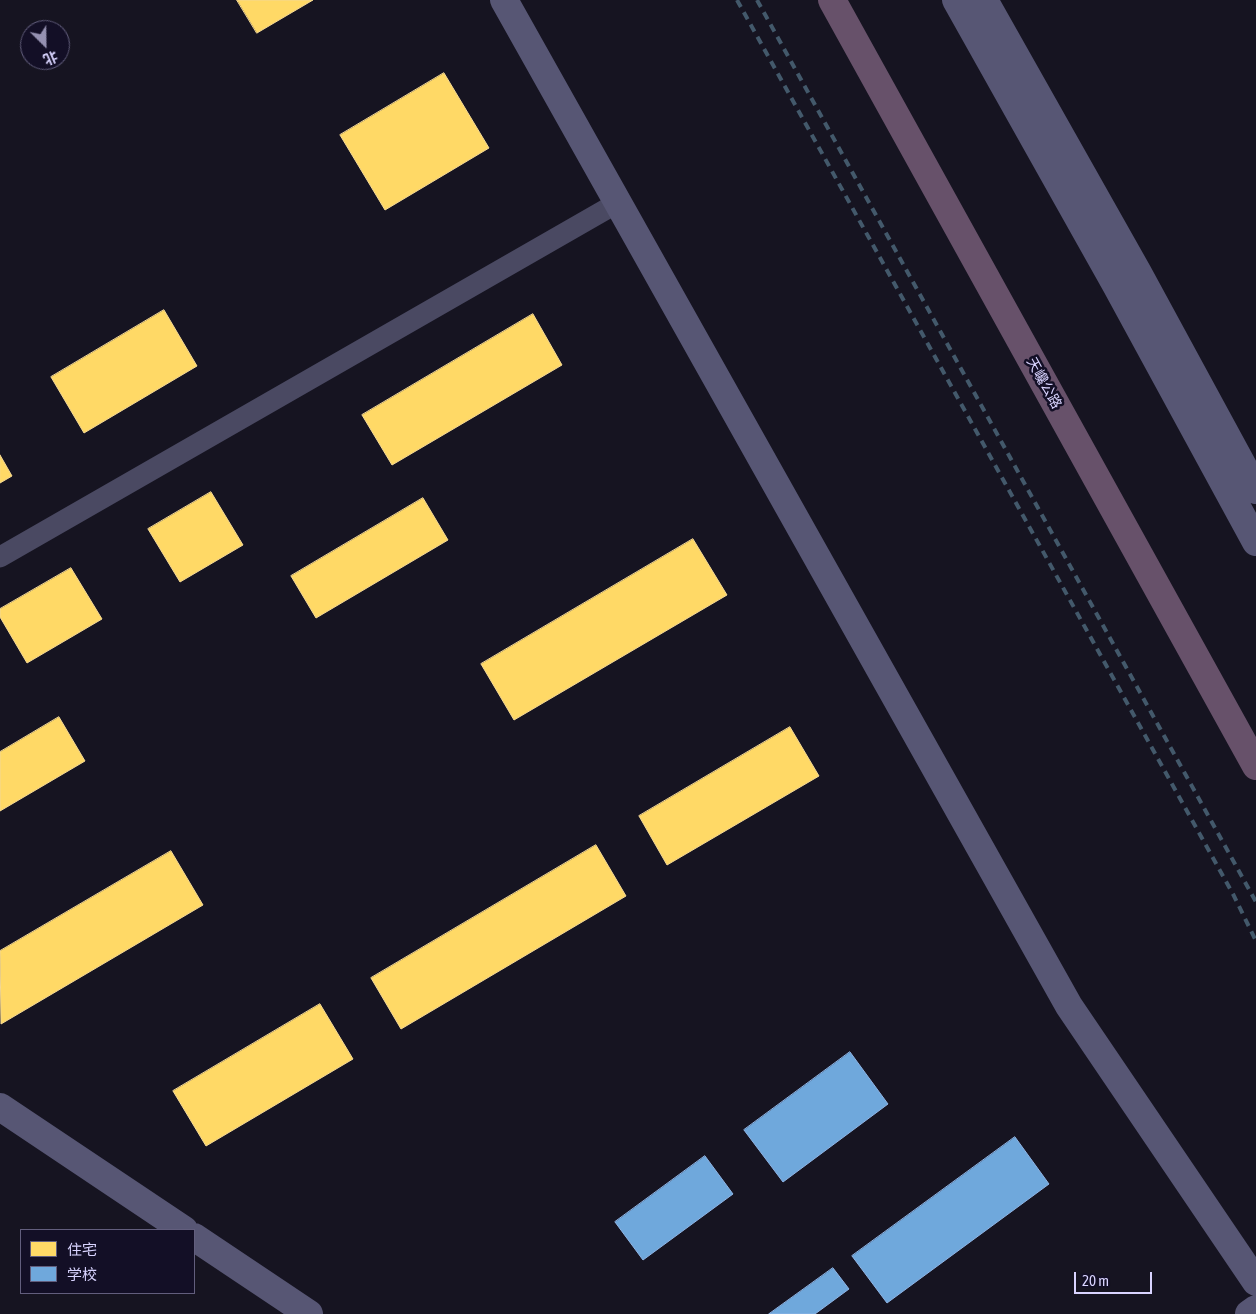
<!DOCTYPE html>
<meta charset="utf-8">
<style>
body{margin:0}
#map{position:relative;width:1256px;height:1314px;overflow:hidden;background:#161421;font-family:"Asap Condensed","Noto Sans SC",sans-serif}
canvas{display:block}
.legend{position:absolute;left:20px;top:1229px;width:175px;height:65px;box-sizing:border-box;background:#130f26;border:1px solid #625e7d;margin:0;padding:6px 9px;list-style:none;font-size:15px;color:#d9d4ff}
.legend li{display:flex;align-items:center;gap:10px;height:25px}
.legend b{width:25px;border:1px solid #625e7d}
.north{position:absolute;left:20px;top:20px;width:50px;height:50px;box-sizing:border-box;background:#130f26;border:1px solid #625e7d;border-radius:50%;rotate:157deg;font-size:14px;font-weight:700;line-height:20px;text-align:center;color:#d9d4ff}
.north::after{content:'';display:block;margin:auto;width:18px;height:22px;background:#9591b1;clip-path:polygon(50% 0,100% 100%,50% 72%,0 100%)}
.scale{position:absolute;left:1074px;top:1272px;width:78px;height:22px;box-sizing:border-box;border:2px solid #d9d4ff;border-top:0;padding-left:6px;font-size:15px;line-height:18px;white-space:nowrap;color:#d9d4ff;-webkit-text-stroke:4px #130f26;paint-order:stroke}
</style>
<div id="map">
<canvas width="1256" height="1314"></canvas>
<ul class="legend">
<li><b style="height:14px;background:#ffd966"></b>住宅</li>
<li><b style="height:14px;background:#6fa8dc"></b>学校</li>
</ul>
<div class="north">北</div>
<div class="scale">20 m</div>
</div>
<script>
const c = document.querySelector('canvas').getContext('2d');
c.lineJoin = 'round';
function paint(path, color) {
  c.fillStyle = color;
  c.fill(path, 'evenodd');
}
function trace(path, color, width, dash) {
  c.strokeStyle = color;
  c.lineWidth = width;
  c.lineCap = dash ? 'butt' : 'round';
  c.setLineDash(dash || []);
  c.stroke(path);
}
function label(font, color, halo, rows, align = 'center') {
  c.font = font + ' "Asap Condensed","Noto Sans SC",sans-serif';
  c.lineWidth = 5;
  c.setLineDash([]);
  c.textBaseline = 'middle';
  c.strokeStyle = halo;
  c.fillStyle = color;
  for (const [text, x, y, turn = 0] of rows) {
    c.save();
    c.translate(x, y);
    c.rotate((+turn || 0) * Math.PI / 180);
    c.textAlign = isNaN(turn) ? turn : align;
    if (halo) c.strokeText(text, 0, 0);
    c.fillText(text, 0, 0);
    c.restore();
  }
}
const homes = new Path2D(`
 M237,0H313L257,33Z
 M444,73L489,148L385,210L340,135Z
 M164,310L197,366L84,433L51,377Z
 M533,314L562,365L392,465L362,415Z
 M0,455L12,476L0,483Z
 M211,492L243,545L180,582L148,529Z
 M423,498L448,540L316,618L291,576Z
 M693,539L727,595L514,720L481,664Z
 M71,568L102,619L27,663L0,617V609Z
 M59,717L85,761L0,811V752Z
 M790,727L819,776L667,865L639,816Z
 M596,845L626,896L401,1029L371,978Z
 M171,851L203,905L1,1024L0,951Z
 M320,1004L353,1059L206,1146L173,1091Z`);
const schools = new Path2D(`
 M850,1052L888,1104L783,1182L744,1130Z
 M1015,1137L1049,1184L887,1303L852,1256Z
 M705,1156L733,1194L643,1260L615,1222Z
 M833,1268L849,1289L815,1314H769Z`);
const street = new Path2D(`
 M0,557L617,203`);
const secondary = new Path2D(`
 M504,0L1069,1006L1256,1282
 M956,0L1116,285L1256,542
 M984,0L1138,273L1256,490
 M0,1107L184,1230
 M194,1237L309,1314
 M1249,1314L1256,1309`);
const highway = new Path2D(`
 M832,0L1256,766`);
const rail = new Path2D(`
 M737,0L1233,894L1256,941
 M757,0L1256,902`);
const streetNames = [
 ["天巉公路",1044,383,61]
];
paint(homes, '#ffd966');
trace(homes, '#f4d894', 1);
paint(schools, '#6fa8dc');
trace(schools, '#8fb5e6', 1);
trace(street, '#4a4962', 21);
trace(secondary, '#575674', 28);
trace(highway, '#67516a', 28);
trace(rail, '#43596b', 4, [8, 6]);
label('14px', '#d9d4ff', '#130f26', streetNames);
</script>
